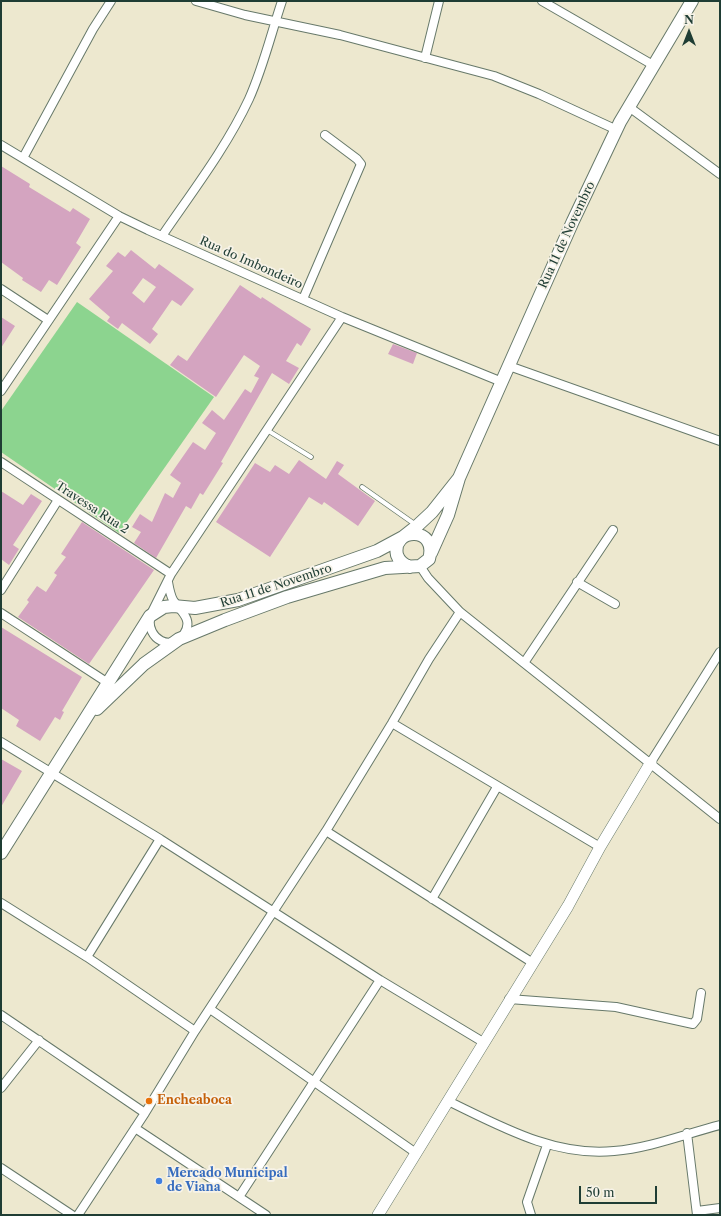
<!DOCTYPE html>
<style>
body{margin:0}
#map{position:relative;width:721px;height:1216px;overflow:hidden;background:#ede8cf;font-family:"Libre Caslon Text",serif}
canvas{display:block}
.frame{position:absolute;inset:0;border:2px solid #1f3d34;pointer-events:none}
.north{position:absolute;left:669px;top:12px;width:40px;height:40px;-webkit-text-stroke:3px #f7f3e8;paint-order:stroke;rotate:0deg;font-size:11px;font-weight:700;line-height:16px;text-align:center;color:#1f3d34}
.north::after{content:'';display:block;margin:auto;width:14px;height:18px;background:#1f3d34;clip-path:polygon(50% 0,100% 100%,50% 72%,0 100%)}
.scale{position:absolute;left:579px;top:1186px;width:78px;height:18px;box-sizing:border-box;border:2px solid #1f3d34;border-top:0;padding-left:5px;font-size:12px;line-height:14px;white-space:nowrap;color:#1f3d34;-webkit-text-stroke:3px #f7f3e8;paint-order:stroke}
</style>
<div id="map">
<canvas width="721" height="1216"></canvas>
<div class="frame"></div>
<div class="north">N</div>
<div class="scale">50 m</div>
</div>
<script>
const c = document.querySelector('canvas').getContext('2d');
c.lineJoin = 'round';
function paint(path, color) {
  c.fillStyle = color;
  c.fill(path, 'evenodd');
}
function trace(path, color, width, dash) {
  c.strokeStyle = color;
  c.lineWidth = width;
  c.lineCap = dash ? 'butt' : 'round';
  c.setLineDash(dash || []);
  c.stroke(path);
}
function label(font, color, halo, rows, align = 'center') {
  c.font = font + ' "Libre Caslon Text",serif';
  c.lineWidth = 3.5;
  c.setLineDash([]);
  c.textBaseline = 'middle';
  c.strokeStyle = halo;
  c.fillStyle = color;
  for (const [text, x, y, turn = 0] of rows) {
    c.save();
    c.translate(x, y);
    c.rotate((+turn || 0) * Math.PI / 180);
    c.textAlign = isNaN(turn) ? turn : align;
    if (halo) c.strokeText(text, 0, 0);
    c.fillText(text, 0, 0);
    c.restore();
  }
}
const green = new Path2D(`
 M77,302L214,397L119,533L1,452V411Z`);
const building = new Path2D(`
 M1,166L30,184L29,187L70,212L73,208L90,219L76,243L81,247L57,285L49,280L41,292L22,280L23,278L1,262Z
 M131,250L155,269L159,264L194,289L181,306L172,300L152,329L158,334L150,344L122,323L118,329L107,321L110,317L89,299L113,271L106,266L118,252L125,257ZM143,278L156,287L144,303L132,293Z
 M240,285L261,299L262,297L311,329L301,346L297,343L286,361L299,368L289,384L272,373L221,462L223,463L203,495L200,493L191,509L186,506L156,558L134,543L141,532L132,527L140,514L152,522L165,493L173,498L181,483L170,475L193,442L205,450L216,433L202,423L212,410L224,420L245,389L251,393L259,378L254,376L260,366L244,355L216,397L170,365L178,355L187,361Z
 M1,317L15,326L1,348Z
 M393,344L417,353L413,364L388,354Z
 M299,460L326,479L337,461L344,465L338,474L375,501L358,526L324,502L322,505L309,497L270,557L216,522L255,463L270,472L275,465L289,474Z
 M1,491L23,505L31,494L42,501L13,545L19,549L9,565L1,559Z
 M82,522L154,570L89,664L18,617L29,602L27,600L37,586L46,592L57,575L54,573L66,557L61,554Z
 M1,627L82,677L62,711L64,712L60,720L55,717L40,741L16,726L19,720L1,708Z
 M1,759L22,771L1,807Z`);
const service = new Path2D(`
 M267,430L311,457
 M362,487L416,525`);
const minor = new Path2D(`
 M196,1L245,15L340,35L494,76L539,94L617,130
 M542,1L653,65
 M425,58L439,1
 M629,107L720,174
 M1,145L119,216L148,230L342,317L502,382
 M23,158L93,29L111,1
 M162,236C192,192 226,148 249,99C263,68 271,34 282,1
 M1,289L48,320
 M303,299L361,164L357,159L325,135
 M509,366L720,441
 M1,391L119,216
 M1,462L171,574
 M420,566L428,578L460,612L720,819
 M168,582C169,588 170,594 173,600C180,611 194,619 184,634C172,652 146,640 150,616L171,574L342,317
 M577,582L615,604
 M1,590L58,500
 M1,613L108,683
 M524,663L613,530
 M392,723L600,847
 M1,742L160,839L380,980L483,1042
 M651,762L720,652
 M326,831L533,963
 M432,899L497,787
 M1,903L87,957L195,1031
 M87,957L160,839
 M509,999L616,1007L693,1024L697,1019L701,993
 M210,1009L416,1153
 M1,1015L145,1113
 M1,1088L39,1040
 M448,1101C500,1126 554,1157 614,1151C650,1148 685,1134 720,1125
 M135,1128L266,1215
 M687,1133L697,1215
 M1,1168L72,1215
 M239,1197L380,980
 M697,1211L720,1208
 M78,1215L145,1113L195,1031L326,831L392,723L429,659L460,612
 M531,1215L527,1202L547,1145`);
const tertiary = new Path2D(`
 M378,1215L568,906L600,847L651,762`);
const secondary = new Path2D(`
 M431,553L448,515L459,478L573,221L620,122L692,1
 M97,709L144,664L179,639L225,620L287,597L385,568L420,566L429,559C439,526 391,527 397,555C399,561 404,565 410,567
 M1,853L150,616L164,607L173,606L195,608L238,600L377,551L403,537L417,526L432,512L459,478`);
const markers = [
 [149,1101,4,"#e8710a"],
 [159,1181,4,"#3f7fe0"]
];
const streetNames = [
 ["Rua 11 de Novembro",567,235,-65],
 ["Rua do Imbondeiro",251,263,24],
 ["Travessa Rua 2",92,508,33],
 ["Rua 11 de Novembro",276,586,-18]
];
const foodNames = [
 ["Encheaboca",157,1101]
];
const shopNames = [
 ["Mercado Municipal",167,1174],
 ["de Viana",167,1188]
];
paint(green, '#8cd48f');
paint(building, '#d4a4c0');
trace(service, '#67796a', 5.5);
trace(minor, '#67796a', 10);
trace(tertiary, '#67796a', 12);
trace(secondary, '#67796a', 14);
trace(service, '#fff', 4);
trace(minor, '#fff', 8);
trace(tertiary, '#fff', 11);
trace(secondary, '#fff', 12);
for (const [x, y, r, color] of markers) {
  const dot = new Path2D();
  dot.arc(x, y, r, 0, 2 * Math.PI);
  c.fillStyle = color;
  c.fill(dot);
  trace(dot, '#f7f3e8', 1.5);
}
label('12px', '#1f3d34', '#f7f3e8', streetNames);
label('bold 12px', '#c56008', '#f7f3e8', foodNames, 'left');
label('bold 12px', '#366cbe', '#f7f3e8', shopNames, 'left');
</script>
